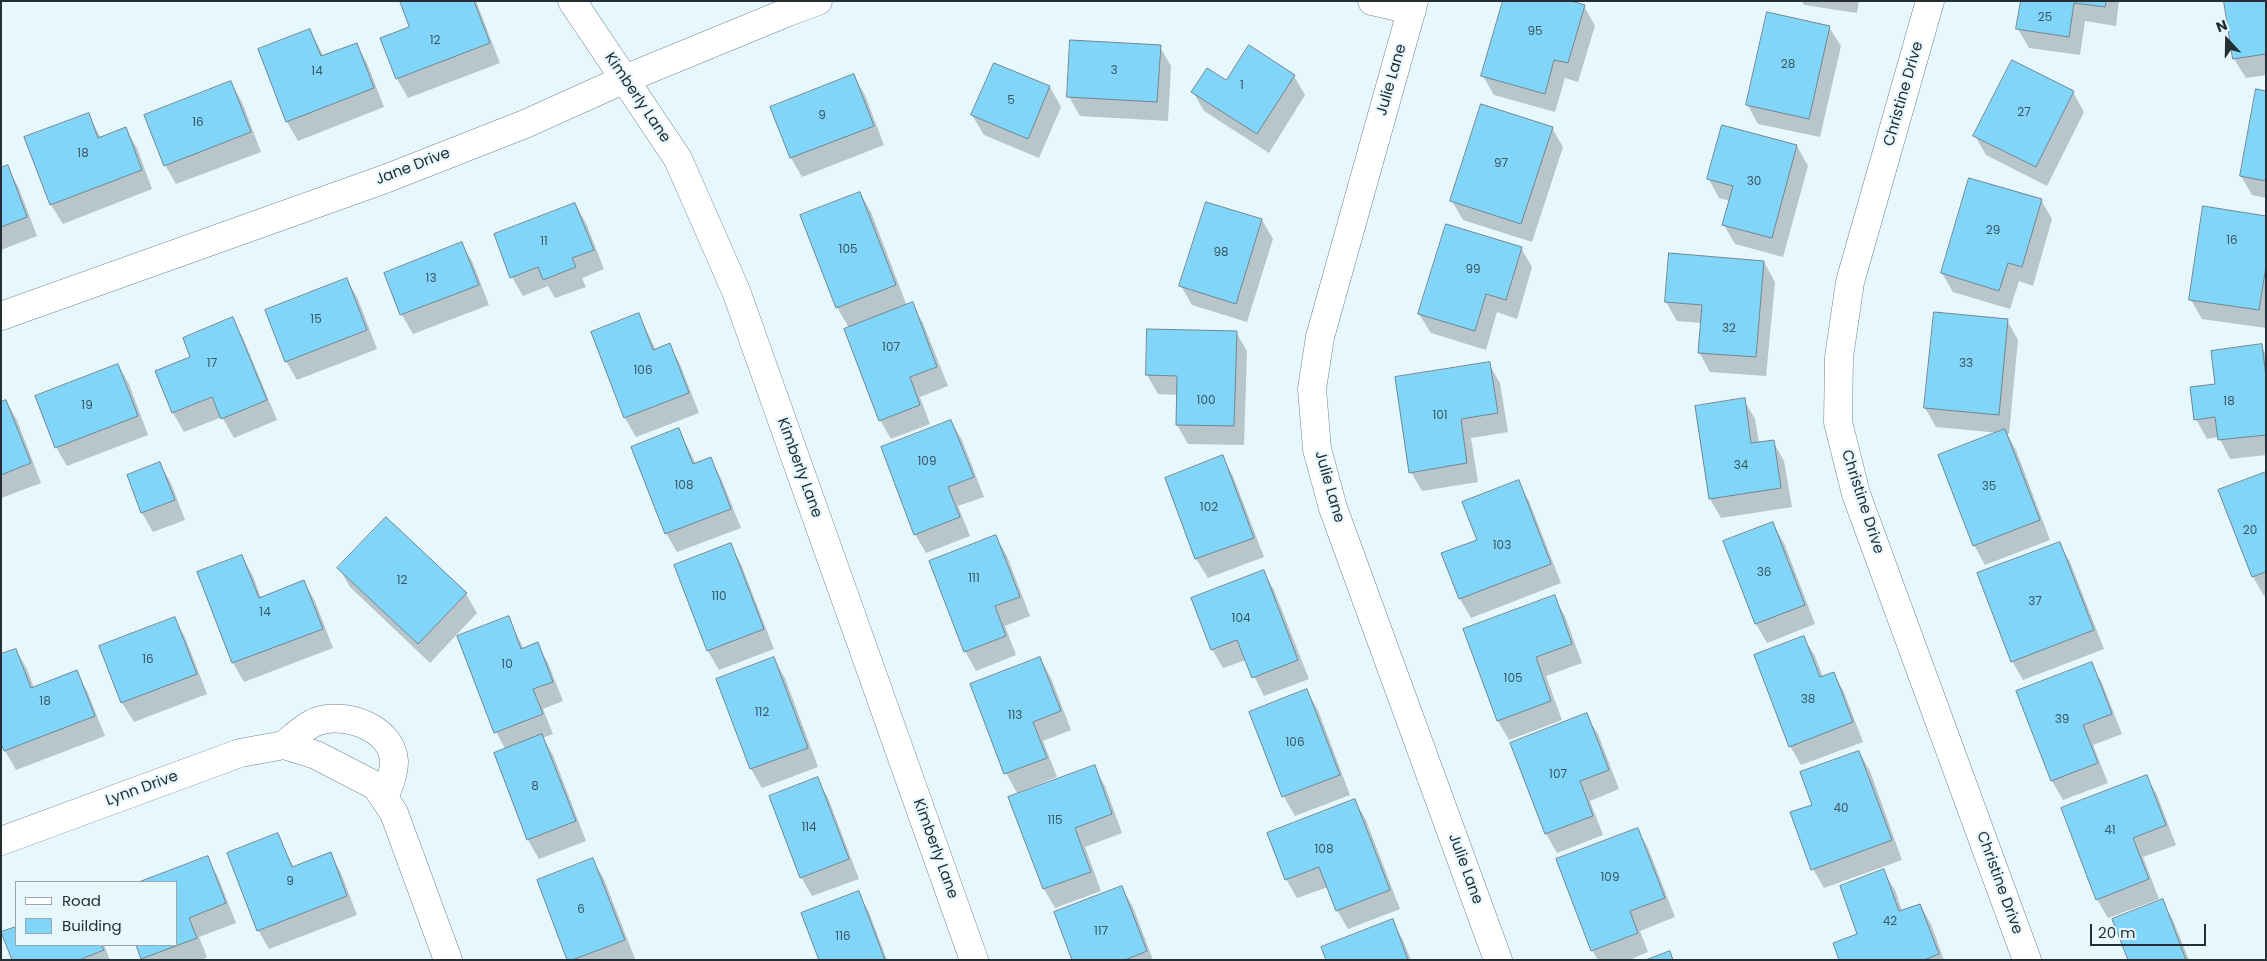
<!DOCTYPE html>
<style>
body{margin:0}
#map{position:relative;width:2267px;height:961px;overflow:hidden;background:#e7f7fe;font-family:Poppins,sans-serif}
canvas{display:block}
.frame{position:absolute;inset:0;border:2px solid #242e33;pointer-events:none}
.legend{position:absolute;left:15px;top:881px;width:162px;height:65px;box-sizing:border-box;background:#e7f7fe;border:1px solid #99a7ad;margin:0;padding:6px 9px;list-style:none;font-size:15px;color:#242e33}
.legend li{display:flex;align-items:center;gap:10px;height:25px}
.legend b{width:25px;border:1px solid #99a7ad}
.north{position:absolute;left:2202px;top:15px;width:50px;height:50px;-webkit-text-stroke:4px #e7f7fe;paint-order:stroke;rotate:339deg;font-size:14px;font-weight:700;line-height:20px;text-align:center;color:#242e33}
.north::after{content:'';display:block;margin:auto;width:18px;height:22px;background:#242e33;clip-path:polygon(50% 0,100% 100%,50% 72%,0 100%)}
.scale{position:absolute;left:2090px;top:924px;width:116px;height:22px;box-sizing:border-box;border:2px solid #242e33;border-top:0;padding-left:6px;font-size:15px;line-height:18px;white-space:nowrap;color:#242e33;-webkit-text-stroke:4px #e7f7fe;paint-order:stroke}
</style>
<div id="map">
<canvas width="2267" height="961"></canvas>
<div class="frame"></div>
<ul class="legend">
<li><b style="height:6px;background:#fff"></b>Road</li>
<li><b style="height:14px;background:#80d5f8"></b>Building</li>
</ul>
<div class="north">N</div>
<div class="scale">20 m</div>
</div>
<script>
const c = document.querySelector('canvas').getContext('2d');
c.lineJoin = 'round';
function paint(path, color) {
  c.fillStyle = color;
  c.fill(path, 'evenodd');
}
function trace(path, color, width, dash) {
  c.strokeStyle = color;
  c.lineWidth = width;
  c.lineCap = dash ? 'butt' : 'round';
  c.setLineDash(dash || []);
  c.stroke(path);
}
function label(font, color, halo, rows, align = 'center') {
  c.font = font + ' Poppins,sans-serif';
  c.lineWidth = 4.5;
  c.setLineDash([]);
  c.textBaseline = 'middle';
  c.strokeStyle = halo;
  c.fillStyle = color;
  for (const [text, x, y, turn = 0] of rows) {
    c.save();
    c.translate(x, y);
    c.rotate((+turn || 0) * Math.PI / 180);
    c.textAlign = isNaN(turn) ? turn : align;
    if (halo) c.strokeText(text, 0, 0);
    c.fillText(text, 0, 0);
    c.restore();
  }
}
const shadow = new Path2D(`
 M401,1H476L500,63L408,98L397,79L381,39L411,27Z
 M1802,1H1859L1857,13L1804,5Z
 M2022,1H2119L2116,26L2085,21L2080,55L2029,48L2018,29Z
 M2266,1V75L2246,78L2234,59Z
 M1584,6L1595,26L1578,82L1565,78L1555,112L1494,95L1483,76Z
 M1829,27L1841,46L1820,137L1758,124L1747,104Z
 M310,30L324,57L356,44L367,63L384,107L298,141L287,122L259,50Z
 M1160,47L1171,66L1168,121L1080,116L1069,97Z
 M994,64L1050,87L1061,107L1039,158L984,135L972,115Z
 M854,76L865,95L884,145L802,177L791,158Z
 M1294,76L1305,95L1269,153L1204,111L1193,92L1227,82Z
 M231,83L242,102L261,152L176,184L165,165Z
 M2073,92L2084,112L2047,186L1986,155L1975,136Z
 M2266,92V198L2252,195L2241,176Z
 M88,114L101,138L126,129L137,148L152,189L63,224L51,205L26,138Z
 M1552,128L1563,147L1532,242L1463,220L1452,201Z
 M1797,146L1808,166L1783,257L1735,244L1724,225L1730,201L1719,198L1708,178Z
 M7,167L18,186L37,236L1,250V169Z
 M860,193L871,212L907,306L912,304L923,323L948,386L920,397L930,424L891,439L880,420L849,328L837,307Z
 M2041,200L2052,219L2033,286L2019,281L2010,309L1953,292L1942,273Z
 M575,204L586,223L604,269L582,278L586,287L555,298L548,286L523,296L512,277Z
 M2266,217V328L2202,319L2191,300Z
 M1262,220L1273,239L1247,322L1192,305L1181,286Z
 M462,244L473,263L489,305L413,334L402,315L386,273Z
 M1521,248L1532,267L1517,319L1497,312L1486,350L1431,333L1419,314Z
 M1764,262L1775,282L1766,376L1710,372L1699,352L1702,323L1677,321L1666,302Z
 M347,280L358,299L377,349L297,380L286,361Z
 M639,315L656,350L669,345L680,364L699,413L636,437L625,418Z
 M232,318L243,338L277,420L234,438L222,417L184,432L173,413L157,371L192,357Z
 M2007,320L2018,340L2009,434H2007L2016,450L2050,540L1985,565L1974,545L1999,433L1936,427L1925,408Z
 M1148,330L1236,332L1247,351L1244,445L1188,444L1177,425L1178,395L1158,394L1147,375Z
 M2261,346L2266,354V455L2230,459L2219,437L2207,439L2196,419L2217,385Z
 M1489,364L1500,383L1508,432L1471,438L1478,482L1422,491L1411,472Z
 M118,365L129,384L148,435L67,466L56,447Z
 M1744,400L1755,419L1759,443L1773,441L1784,461L1792,507L1721,518L1710,499L1697,407Z
 M6,401L17,420L41,483L1,498V403Z
 M951,421L962,440L984,497L958,506L970,536L926,553L915,534Z
 M679,430L696,464L710,459L721,478L741,528L677,552L666,533Z
 M1222,457L1233,476L1264,557L1208,578L1196,559L1167,478Z
 M160,464L171,483L185,520L153,532L142,513L128,476Z
 M2266,474V595L2264,596L2253,577L2220,490Z
 M1518,482L1529,501L1561,583L1471,618L1460,599L1443,554L1478,540Z
 M386,519L466,594L477,613L430,663L350,587L339,568Z
 M1773,524L1784,543L1815,624L1767,643L1756,624L1725,542Z
 M996,537L1007,556L1030,616L1005,626L1016,655L976,671L965,651Z
 M2059,543L2070,562L2104,649L2023,680L2012,661Z
 M730,544L741,564L774,649L719,670L708,651L676,565Z
 M242,556L253,576L261,598L304,582L315,601L333,648L244,682L233,663L199,573Z
 M1263,571L1274,590L1309,679L1264,696L1246,660L1223,668L1212,649Z
 M1554,597L1565,616L1582,663L1546,676L1562,720L1509,740L1498,721L1465,629Z
 M174,618L185,637L207,694L134,722L122,703L101,646Z
 M508,618L524,649L537,644L548,663L563,701L543,709L553,734L543,738L553,755L586,841L539,859L528,840L495,754L506,750L496,732Z
 M1803,637L1815,656L1823,677L1833,673L1844,692L1863,742L1801,765L1790,746Z
 M16,650L27,669L34,688L76,672L87,691L105,736L16,770L5,751Z
 M1040,658L1051,678L1071,730L1043,741L1057,777L1017,793L1006,773Z
 M774,659L785,678L818,767L762,788L751,769Z
 M2091,664L2102,683L2122,734L2093,745L2108,783L2063,800L2052,781L2018,692Z
 M1307,691L1318,710L1350,795L1295,816L1284,797L1251,712Z
 M1586,715L1598,734L1619,789L1590,801L1603,835L1557,853L1546,834L1512,744Z
 M1859,752L1870,771L1902,860L1824,888L1813,869Z
 M1094,767L1105,786L1122,833L1085,847L1101,891L1055,908L1044,889L1010,798Z
 M2146,776L2157,795L2176,845L2143,857L2159,899L2108,918L2097,899Z
 M817,779L828,798L859,879L812,896L801,877Z
 M1355,801L1366,820L1400,909L1348,929L1337,910L1328,887L1297,898L1286,879Z
 M1637,829L1648,848L1675,917L1640,931L1648,952L1629,960H1598L1592,950Z
 M278,835L294,868L330,854L341,873L357,915L269,949L258,930Z
 M207,858L218,877L236,923L199,937L207,957L201,960H143L137,945H176V882H143Z
 M593,860L604,879L635,959L569,960Z
 M1883,871L1895,890L1902,911L1920,905L1931,924L1944,960H1841L1858,934Z
 M1122,888L1133,907L1153,960H1074Z
 M858,893L869,912L887,960H820Z
 M2162,901L2173,920L2189,960H2129Z
 M1392,920L1403,940L1411,960H1327Z
 M16,928V945H104L110,960H13L3,933Z`);
const building = new Path2D(`
 M400,1H474L490,43L396,79L380,38L409,27Z
 M1503,1H1571L1585,5L1568,63L1554,60L1545,94L1481,76Z
 M2021,1H2106L2105,7L2074,3L2069,37L2016,29Z
 M2224,1H2266V54L2233,59Z
 M1767,12L1830,26L1809,119L1746,105Z
 M310,29L321,56L357,43L374,88L286,122L258,49Z
 M1070,40L1161,45L1157,102L1067,97Z
 M1249,45L1295,75L1257,134L1191,92L1207,68L1226,80Z
 M2012,60L2074,91L2036,167L1973,136Z
 M994,63L1050,86L1028,139L971,115Z
 M854,74L874,126L790,158L770,107Z
 M231,81L251,132L164,166L144,115Z
 M2256,89L2266,91V181L2240,176Z
 M1481,104L1553,127L1521,224L1450,201Z
 M89,113L98,138L126,127L142,170L50,205L24,137Z
 M1722,125L1797,145L1772,238L1722,225L1733,186L1707,179Z
 M8,165L27,217L1,227V168Z
 M1969,178L2042,199L2022,267L2008,263L1999,291L1941,273Z
 M860,192L896,285L836,308L800,215Z
 M1206,202L1262,219L1236,304L1179,286Z
 M575,203L594,250L572,258L576,267L543,280L538,267L510,278L494,234Z
 M2203,206L2266,216V266L2259,310L2189,300Z
 M1446,224L1522,247L1506,300L1486,294L1475,331L1418,314Z
 M462,242L479,285L400,315L384,273Z
 M1669,253L1764,261L1756,357L1698,353L1702,305L1665,302Z
 M347,278L367,330L285,362L265,310Z
 M913,302L937,367L910,377L920,405L879,421L844,329Z
 M1934,312L2008,319L1999,415L1924,408Z
 M639,313L653,350L670,343L689,393L624,418L591,332Z
 M233,317L267,400L221,419L212,397L172,413L155,371L190,357L183,338Z
 M1147,329L1237,331L1234,426L1176,425L1177,376L1146,375Z
 M2262,344L2266,377V435L2218,440L2215,417L2194,420L2190,387L2215,384L2211,351Z
 M1490,362L1498,413L1461,419L1467,463L1409,473L1395,377Z
 M118,364L138,416L55,448L35,396Z
 M1745,398L1751,443L1774,440L1781,488L1709,499L1695,406Z
 M6,400L31,463L1,475V402Z
 M951,420L974,477L948,487L960,517L914,535L881,447Z
 M679,428L693,464L711,457L731,509L665,534L631,447Z
 M2005,429L2040,520L1973,546L1938,455Z
 M1223,455L1254,538L1195,559L1165,478Z
 M160,462L175,500L141,513L127,475Z
 M2266,472V572L2252,577L2218,490Z
 M1519,480L1551,564L1459,599L1441,553L1477,540L1462,502Z
 M386,517L467,593L418,644L337,568Z
 M1773,522L1805,605L1755,624L1723,541Z
 M996,535L1020,597L995,606L1006,636L964,652L929,561Z
 M2060,542L2094,630L2011,662L1977,573Z
 M731,543L764,629L707,651L674,565Z
 M242,555L259,598L304,580L323,629L232,663L197,572Z
 M1264,570L1298,660L1252,678L1237,640L1211,650L1191,598Z
 M1555,595L1572,644L1536,657L1551,701L1497,721L1463,629Z
 M509,616L521,649L538,642L553,682L533,689L543,714L494,733L457,636Z
 M175,617L197,674L121,703L99,646Z
 M1804,636L1820,677L1834,672L1853,722L1789,747L1754,655Z
 M16,649L31,688L77,670L95,716L4,751L1,744V654Z
 M774,657L808,748L750,769L716,679Z
 M1040,657L1061,711L1033,722L1047,758L1004,774L970,684Z
 M2092,662L2112,714L2083,725L2098,763L2051,781L2016,691Z
 M1307,689L1340,775L1282,797L1249,712Z
 M1587,713L1609,770L1580,781L1593,816L1545,834L1510,743Z
 M542,734L576,821L527,840L494,753Z
 M1859,751L1892,840L1811,870L1790,812L1812,805L1800,772Z
 M1095,765L1112,814L1075,828L1091,872L1043,889L1008,797Z
 M2147,775L2166,825L2133,838L2149,879L2096,900L2061,808Z
 M818,777L849,859L800,878L769,796Z
 M1355,799L1390,890L1336,911L1319,867L1285,880L1267,833Z
 M1638,828L1665,898L1630,911L1638,933L1591,951L1556,859Z
 M278,833L292,867L331,852L347,896L257,931L227,853Z
 M208,856L226,903L189,918L197,938L141,959L136,945H176V882H139Z
 M593,858L625,940L572,960H567L537,880Z
 M1884,869L1899,911L1920,904L1939,954L1924,960H1839L1833,943L1857,934L1840,886Z
 M1122,886L1147,951L1125,960H1072L1054,912Z
 M859,891L885,960H819L801,913Z
 M2163,899L2186,960H2128L2112,919Z
 M1393,919L1408,960H1326L1321,947Z
 M16,927V945H101L104,950L79,960H12L1,932Z
 M1670,951L1673,960H1646Z`);
const street = new Path2D(`
 M1372,1L1412,10
 M1414,1L1320,337L1312,389L1317,449L1333,508L1498,960
 M1930,1L1850,282L1839,357L1838,422L1856,494L2027,960
 M1,316L385,179L525,124L625,79L788,12L818,1
 M284,745C294,737 306,725 318,721C346,712 392,728 394,761C394,774 389,786 384,798
 M1,841L240,753L284,745L316,755L376,786L394,813L448,960`);
const secondary = new Path2D(`
 M572,1L678,159L736,291L974,960`);
const numberNames = [
 ["25",2045,18],
 ["95",1535,32],
 ["12",435,41],
 ["28",1788,65],
 ["3",1114,71],
 ["14",317,72],
 ["1",1242,86],
 ["5",1011,101],
 ["27",2024,113],
 ["9",822,116],
 ["16",198,123],
 ["18",83,154],
 ["97",1501,164],
 ["30",1754,182],
 ["29",1993,231],
 ["16",2232,241],
 ["11",544,242],
 ["105",848,250],
 ["98",1221,253],
 ["99",1473,270],
 ["13",431,279],
 ["15",316,320],
 ["32",1729,329],
 ["107",891,348],
 ["17",212,364],
 ["33",1966,364],
 ["106",643,371],
 ["100",1206,401],
 ["18",2229,402],
 ["19",87,406],
 ["101",1440,416],
 ["109",927,462],
 ["34",1741,466],
 ["108",684,486],
 ["35",1989,487],
 ["102",1209,508],
 ["20",2250,531],
 ["103",1502,546],
 ["36",1764,573],
 ["111",974,579],
 ["12",402,581],
 ["110",719,597],
 ["37",2035,602],
 ["14",265,613],
 ["104",1241,619],
 ["16",148,660],
 ["10",507,665],
 ["105",1513,679],
 ["38",1808,700],
 ["18",45,702],
 ["112",762,713],
 ["113",1015,716],
 ["39",2062,720],
 ["106",1295,743],
 ["107",1558,775],
 ["8",535,787],
 ["40",1841,809],
 ["115",1055,821],
 ["114",809,828],
 ["41",2110,831],
 ["108",1324,850],
 ["109",1610,878],
 ["9",290,882],
 ["6",581,910],
 ["42",1890,922],
 ["117",1101,932],
 ["116",843,937]
];
const streetNames = [
 ["Julie Lane",1392,80,-74],
 ["Christine Drive",1904,94,-74],
 ["Kimberly Lane",637,98,56],
 ["Jane Drive",413,167,-21],
 ["Kimberly Lane",799,468,70],
 ["Julie Lane",1329,487,74],
 ["Christine Drive",1862,502,72],
 ["Lynn Drive",142,789,-20],
 ["Kimberly Lane",935,849,70],
 ["Julie Lane",1465,869,70],
 ["Christine Drive",1999,883,70]
];
paint(shadow, '#0003');
paint(building, '#80d5f8');
trace(building, '#6e8792', 1);
trace(street, '#6d8590', 29);
trace(secondary, '#6d8590', 29);
trace(street, '#fff', 28);
trace(secondary, '#fff', 28);
label('12px', '#3b5864', null, numberNames);
label('15px', '#242e33', '#e7f7fe', streetNames);
</script>
